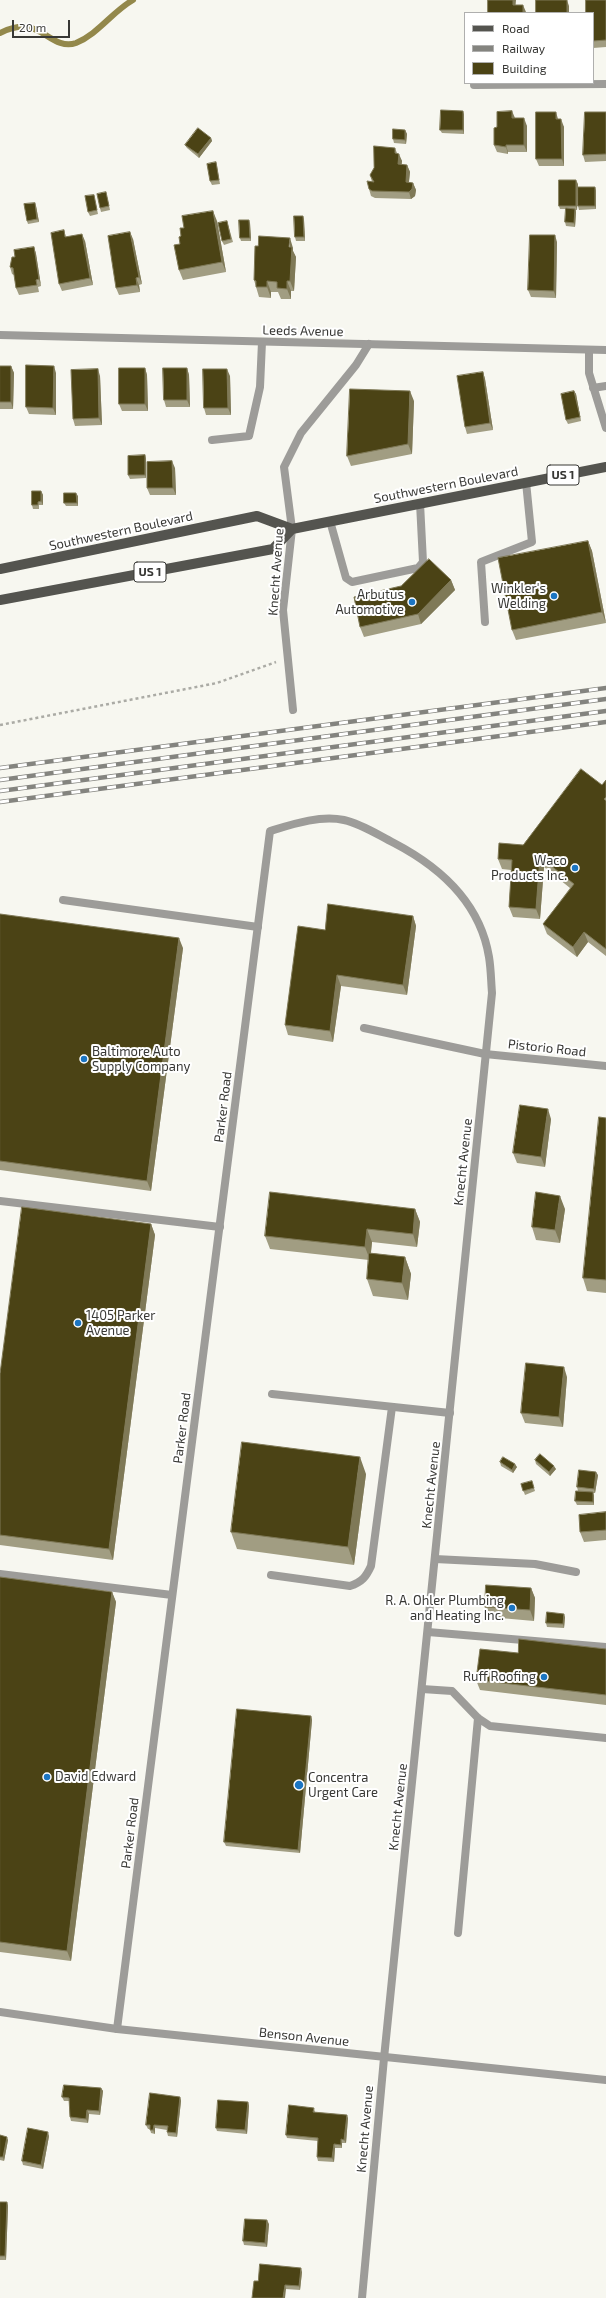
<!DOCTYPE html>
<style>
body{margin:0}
#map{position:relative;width:606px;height:2298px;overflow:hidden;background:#f7f7f0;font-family:"Exo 2",sans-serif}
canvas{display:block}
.legend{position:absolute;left:464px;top:12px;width:130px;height:72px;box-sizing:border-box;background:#fff;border:1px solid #afafae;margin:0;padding:5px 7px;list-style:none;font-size:12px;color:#383835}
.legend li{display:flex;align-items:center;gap:8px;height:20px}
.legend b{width:20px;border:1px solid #afafae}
.scale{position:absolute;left:12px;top:20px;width:58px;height:18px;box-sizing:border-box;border:2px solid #383835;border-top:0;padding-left:5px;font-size:12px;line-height:14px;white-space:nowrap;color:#383835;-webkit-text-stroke:3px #fff;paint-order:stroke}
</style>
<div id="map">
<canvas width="606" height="2298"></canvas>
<ul class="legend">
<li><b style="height:5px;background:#54544f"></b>Road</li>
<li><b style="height:5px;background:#84847f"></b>Railway</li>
<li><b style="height:11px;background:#4b4315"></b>Building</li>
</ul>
<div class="scale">20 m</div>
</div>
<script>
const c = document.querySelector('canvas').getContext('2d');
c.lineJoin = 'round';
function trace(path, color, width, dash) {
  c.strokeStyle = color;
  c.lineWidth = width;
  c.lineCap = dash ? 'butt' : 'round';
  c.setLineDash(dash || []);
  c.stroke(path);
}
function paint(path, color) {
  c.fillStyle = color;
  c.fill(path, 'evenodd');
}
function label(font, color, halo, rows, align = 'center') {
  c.font = font + ' "Exo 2",sans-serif';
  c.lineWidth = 4;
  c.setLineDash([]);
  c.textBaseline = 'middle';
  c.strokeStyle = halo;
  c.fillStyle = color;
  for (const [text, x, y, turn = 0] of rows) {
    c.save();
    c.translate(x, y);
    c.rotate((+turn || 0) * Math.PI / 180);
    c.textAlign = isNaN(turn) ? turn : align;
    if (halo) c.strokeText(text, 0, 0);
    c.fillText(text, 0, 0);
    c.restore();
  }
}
const stream = new Path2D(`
 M0,33C8,29 17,26 27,27C43,28 57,50 76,43C98,34 112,12 133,0`);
const path = new Path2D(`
 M0,725L217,683L276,662`);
const service = new Path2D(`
 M589,350V373L606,428
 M593,388L606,386
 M212,440L249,436L260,387L262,342
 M330,521L346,578L352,582L418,568L423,562L420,503
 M485,622L481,562L532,542L526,482
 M63,900L258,927
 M364,1028L485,1054
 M0,1201L220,1227
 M272,1394L450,1413
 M435,1559L535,1564L576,1572
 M0,1574L172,1595
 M271,1575L350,1586C362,1582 366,1577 371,1566L392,1407
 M428,1632L606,1647
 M422,1689L452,1691L478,1718L490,1726L606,1738
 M458,1933L478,1718`);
const minor = new Path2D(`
 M474,85L606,84
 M293,710L283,610L292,529L284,467L301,433L356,365L369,344
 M485,1054L606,1066
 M117,2029L270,831C293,824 320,815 344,820C362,824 378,835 394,843C440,867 480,902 489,957C491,969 491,981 492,993L384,2058L362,2298`);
const tertiary = new Path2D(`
 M0,335L606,350
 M0,2012L117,2029L606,2080`);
const primary = new Path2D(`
 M0,569L257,516L292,529L606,467
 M0,600L273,549L292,529`);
const rail = new Path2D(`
 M0,768L606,688
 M0,780L606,699
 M0,791L606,711
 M0,802L606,722`);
const wall = new Path2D(`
 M606,0V47L593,48V13Z
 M463,111L464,115V134L442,133L440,130Z
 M606,112V161L585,162L583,155Z
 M515,118L527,126V152H508V154L497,152L494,145L497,127Z
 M558,119L564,127V166H539L536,159Z
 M405,130L407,134L406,144L394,143L393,139Z
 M211,138L212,141L199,158L187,148L185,145Z
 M395,148L397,153L402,161L401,165H407L410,172L409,182L413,183L416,190L415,196L411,199L375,198L371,196L369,189L372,182L370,175Z
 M216,162L217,166L220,184L212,185L210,181Z
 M578,184L577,210H576V212L575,227L566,226L565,222L566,209H560L559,206Z
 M595,187L596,191V209L579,210L578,206Z
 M106,192L110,210L101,212L100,208Z
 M94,195L98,214L90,216L88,212Z
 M36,206L39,222L28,224L27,221Z
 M303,216L304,220L305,241H296L295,237Z
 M217,221L226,272L183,280L179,270L181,236Z
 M227,221L233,242L224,245L222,241Z
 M250,223L251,241H241L240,238Z
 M64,230L66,237L85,241L93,285L62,291L59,284Z
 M133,239L142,284L139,285L140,292L119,295L116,288Z
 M557,242L556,298L531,297L528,290Z
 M34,247L36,254L41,286L38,287L39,292L19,295L16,288L14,275L12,274L10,267L15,257Z
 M293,248V251L296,257L294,291H291V299H281L278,292H271V298L259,297L254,280Z
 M0,366H11L14,373L13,409H0Z
 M145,368L147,375L148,411H122L119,404Z
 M187,368L189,375L190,407H166L164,400Z
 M483,372L485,379L493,430L467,434L465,427Z
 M56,373V415L29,414L26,407Z
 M100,376L102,425L75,426L73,419Z
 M230,376L231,415H206L204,408Z
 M574,391L576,394L581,421L568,424L566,420Z
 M414,401L412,454L351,466L347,456Z
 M145,455L146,459V478L130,479L128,475Z
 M175,468L176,495H150L147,488Z
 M41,491L43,495V505H39V509H33L32,505Z
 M78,496V506H66L64,503Z
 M588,541L592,551L606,623L516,640L512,630Z
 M451,580L455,590L421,624L364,637L360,627Z
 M606,780V956L588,942L577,957L547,934L543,924L570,888L544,867L540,919L513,917L509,907L511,870L502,869L498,859L523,845L602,785Z
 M0,914L183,948L151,1191L0,1170Z
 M413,916L416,926L407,995L341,986L333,1042L288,1035L285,1025L325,930Z
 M606,1118V1293L587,1291L583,1278Z
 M551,1119L545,1167L517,1163L513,1153Z
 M415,1209L420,1222L417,1247L372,1242L371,1253L405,1257L411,1274L408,1300L373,1296L367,1279L369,1260L270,1249L265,1236Z
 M565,1209L560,1243L536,1240L532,1227Z
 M151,1224L155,1235L113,1560L0,1545V1374Z
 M567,1377L563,1427L525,1423L521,1413Z
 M535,1460L556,1469L550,1476L536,1464Z
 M500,1462L517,1467L513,1473L501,1466Z
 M366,1474L354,1565L237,1549L231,1532Z
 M598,1475L595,1493H593L594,1496V1505H577L575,1501L585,1492L578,1491L577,1487Z
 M532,1481L535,1491L525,1495L521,1484Z
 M606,1512V1540L584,1542L580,1532Z
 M0,1577L112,1592L116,1602L71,1961L0,1952Z
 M531,1588L535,1598L534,1621L489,1617L485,1607Z
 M565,1617L564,1628L547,1627L546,1623Z
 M606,1649V1705L480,1690L476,1680L518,1653Z
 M311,1716L312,1720L300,1853L226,1846L224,1842Z
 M101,2088L103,2091L100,2115L89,2114L88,2123L71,2121L70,2117L69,2101H64L62,2097Z
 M180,2097L181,2101L177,2137L168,2136L167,2132V2130L155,2128V2134L151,2133L150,2129H148L146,2125Z
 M248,2102L249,2106L247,2134L217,2131L216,2128Z
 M314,2108L315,2112L348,2118L346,2143H342V2148H335L334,2162L318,2161L317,2157L318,2141L287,2138L286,2135Z
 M0,2135L8,2140L4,2161L0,2160Z
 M49,2136L43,2169L23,2165L22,2161Z
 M0,2202H7L8,2206L6,2260H0Z
 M269,2224L267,2247L244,2245L243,2241Z
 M302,2272L300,2290L286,2289L258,2281Z`);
const shadedWall = new Path2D(`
 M513,0H516L515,12L513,5Z
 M567,0L569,6V13H567Z
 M523,5L526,12V13H523Z
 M463,111L464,115V134L463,130Z
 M512,111L515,118H512Z
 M556,112L558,119H556Z
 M524,118L527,126V152L524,145Z
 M561,119L564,127V166L562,159Z
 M405,130L407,134L406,144L405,140Z
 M211,138L212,141L199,158L198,154Z
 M506,145L508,152V154L506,147Z
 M399,154L402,161L401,171L398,164Z
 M407,165L410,172L408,189L406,182Z
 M576,180L578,184L577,210L576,206Z
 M413,183L416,190L415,196L411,199L409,192Z
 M595,187L596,191V209L595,206Z
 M35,203L36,206L39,222L37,219Z
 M575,209L576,212L575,227L574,223Z
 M213,211L217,221L226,272L222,262Z
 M303,216L304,220L305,241L304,237Z
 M249,220L250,223L251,241L250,238Z
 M130,232L133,239L142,284L139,277Z
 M82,234L85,241L93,285L90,278Z
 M555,235L557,242L556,298L554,291Z
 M290,238L293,248V251L296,257L294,291L290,281Z
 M34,247L36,254L41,286L39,279Z
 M136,278L139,285L140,292L137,285Z
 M267,281L271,292V298L267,287Z
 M287,281L291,291V299L287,289Z
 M11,366L14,373L13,409L11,402Z
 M54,366L56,373V415L53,408Z
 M145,368L147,375L148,411L145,404Z
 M187,368L189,375L190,407L187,400Z
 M98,369L100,376L102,425L99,418Z
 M227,369L230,376L231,415L228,408Z
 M483,372L485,379L493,430L490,423Z
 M410,391L414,401L412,454L408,444Z
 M574,391L576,394L581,421L580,417Z
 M145,455L146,459V478L145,475Z
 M172,461L175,468L176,495L173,488Z
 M41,491L43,495V505L41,501Z
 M76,493L78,496V506L77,503Z
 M588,541L592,551L606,623L602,612Z
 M451,580L455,590L421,624L418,614Z
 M540,857L544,867L540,919L536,909Z
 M413,916L416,926L407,995L403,985Z
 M584,932L588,942L577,957L573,947Z
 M179,938L183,948L151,1191L147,1181Z
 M337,975L341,986L333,1042L330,1031Z
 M548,1109L551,1119L545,1167L541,1157Z
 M560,1196L565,1209L560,1243L555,1230Z
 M415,1209L420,1222L417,1247L413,1234Z
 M151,1224L155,1235L113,1560L109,1549Z
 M367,1229L372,1242L370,1260L365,1247Z
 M405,1257L411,1274L408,1300L402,1283Z
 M564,1367L567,1377L563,1427L559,1417Z
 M360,1457L366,1474L354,1565L348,1547Z
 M515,1464L517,1467L513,1473L512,1470Z
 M554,1466L556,1469L550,1476L549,1472Z
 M596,1472L598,1475L595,1493L594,1489Z
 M593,1492L594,1496V1505L593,1502Z
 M531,1588L535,1598L534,1621L530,1610Z
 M112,1592L116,1602L71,1961L67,1951Z
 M564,1614L565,1617L564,1628L563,1624Z
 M311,1716L312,1720L300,1853L298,1850Z
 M101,2088L103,2091L100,2115L99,2111Z
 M180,2097L181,2101L177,2137L176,2133Z
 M248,2102L249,2106L247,2134L245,2130Z
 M87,2110L89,2114L88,2123L86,2119Z
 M347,2115L348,2118L346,2143L344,2140Z
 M154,2125L155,2128V2134L153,2130Z
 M48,2132L49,2136L43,2169L41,2165Z
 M7,2137L8,2140L4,2161L3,2157Z
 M341,2139L342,2143V2148L341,2145Z
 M334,2144L335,2148L334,2162L332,2158Z
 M7,2202L8,2206L6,2260L5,2256Z
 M267,2220L269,2224L267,2247L265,2243Z
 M301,2268L302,2272L300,2290L299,2286Z
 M285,2285L286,2289L285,2298H283Z`);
const building = new Path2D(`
 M488,0H513V5H523V13H488Z
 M536,0H567V13H536Z
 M586,0H606V40L593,41V13H586Z
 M441,110L463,111V130H440Z
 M512,111V118H524V145H506V147L494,145V128L497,127V112Z
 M536,112H556V119H561L562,159H536Z
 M585,112H606V154L583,155Z
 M198,128L211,138L198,154L185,145Z
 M393,129L405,130V140L393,139Z
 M374,146L395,148V153L399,154L398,164L407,165L406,182L413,183L412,189L409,192L372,191L369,189L367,181L374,182L370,175L374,168Z
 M216,162L219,180L210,181L207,164Z
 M559,180H576V206H559Z
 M578,187H595V206H578Z
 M106,192L109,206L100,208L97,194Z
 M94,195L97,210L88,212L85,196Z
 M35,203L37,219L27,221L24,204Z
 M566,208L575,209L574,223L565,222Z
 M213,211L222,262L179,270L174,245L180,244L179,237L181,236L180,228H184L182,216Z
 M294,216H303L304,237H295Z
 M239,220H249L250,238H240Z
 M227,221L231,239L222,241L218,223Z
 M64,230L65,237L82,234L90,278L59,284L51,233Z
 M130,232L139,277L136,278L137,285L116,288L108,236Z
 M530,235H555L554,291L528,290Z
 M259,236L290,238L289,247H292L290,281H287V289L277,288V282L267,281V287H256V281L254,280L255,246H258Z
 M34,247L39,279L36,280L37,285L16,288L13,268L10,267L12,257H15L14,250Z
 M26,365L54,366L53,408L26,407Z
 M0,366H11V402H0Z
 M119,368H145V404H119Z
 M163,368H187V400H164Z
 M98,369L99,418L73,419L71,370Z
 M203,369H227L228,408H204Z
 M483,372L490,423L465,427L457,376Z
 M350,389L410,391L408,444L347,456Z
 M574,391L580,417L566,420L561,394Z
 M145,455V475H128V456Z
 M172,461L173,488H147V462Z
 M32,491H41V501L38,502V505H32Z
 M64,493H76L77,503H64Z
 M588,541L602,612L512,630L498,558Z
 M429,559L451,580L418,614L360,627L354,597L401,586Z
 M581,769L602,785L606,780V797L604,799L606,801V949L584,932L573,947L543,924L574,884L540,857L536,909L509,907L512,860L498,859L499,843L523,845Z
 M328,904L413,916L403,985L337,975L330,1031L285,1025L298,926L325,930Z
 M0,914L179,938L147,1181L0,1161Z
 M520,1105L548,1109L541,1157L513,1153Z
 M599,1117L606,1118V1280L583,1278Z
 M270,1192L415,1209L413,1234L367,1229L365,1247L265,1236Z
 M536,1192L560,1196L555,1230L532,1227Z
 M22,1207L151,1224L109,1549L0,1535V1374Z
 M369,1253L405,1257L402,1283L367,1279Z
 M526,1363L564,1367L559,1417L521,1413Z
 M242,1442L360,1457L348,1547L231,1532Z
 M540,1454L554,1466L549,1472L535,1460Z
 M503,1457L515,1464L512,1470L500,1462Z
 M579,1470L596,1472L594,1489L577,1487Z
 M532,1481L534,1488L523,1491L521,1484Z
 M576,1491L593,1492V1502L575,1501Z
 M606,1512V1530L580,1532L579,1515Z
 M0,1577L112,1592L67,1951L0,1942Z
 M486,1585L531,1588L530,1610L485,1607Z
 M547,1612L564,1614L563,1624L546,1623Z
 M519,1639L606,1649V1695L476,1680L480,1649L518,1653Z
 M237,1709L311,1716L298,1850L224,1842Z
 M64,2085L101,2088L99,2111L87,2110L86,2119L70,2117L69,2098L62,2097Z
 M150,2093L180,2097L176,2133L167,2132L168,2126L154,2125L153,2130H150V2125H146Z
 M218,2100L248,2102L245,2130L216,2128Z
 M289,2105L314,2108L313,2112L347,2115L344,2140L341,2139V2145L334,2144L332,2158L317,2157L318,2138L286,2135Z
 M28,2128L48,2132L41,2165L22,2161Z
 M0,2135L7,2137L3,2157H0Z
 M0,2202H7L5,2256H0Z
 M245,2219L267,2220L265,2243L243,2241Z
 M260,2264L301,2268L299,2286L285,2285L283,2298H252L254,2281H258Z`);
const markers = [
 [554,596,4,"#1b75c2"],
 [412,602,4,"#1b75c2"],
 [575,868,4,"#1b75c2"],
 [84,1059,4,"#1b75c2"],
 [78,1323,4,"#1b75c2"],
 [512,1608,4,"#1b75c2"],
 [544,1677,4,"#1b75c2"],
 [47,1777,4,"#1b75c2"],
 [299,1785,5,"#1b75c2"]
];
const shields = [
 [563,475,32],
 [150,572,32]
];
const shieldNames = [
 ["US 1",563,475],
 ["US 1",150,572]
];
const streetNames = [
 ["Leeds Avenue",303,331,1],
 ["Southwestern Boulevard",446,485,-11],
 ["Southwestern Boulevard",121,531,-12],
 ["Knecht Avenue",276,572,-86],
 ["Pistorio Road",547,1048,6],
 ["Parker Road",223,1107,-83],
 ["Knecht Avenue",463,1162,-84],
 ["Parker Road",182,1428,-83],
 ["Knecht Avenue",431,1485,-84],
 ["Knecht Avenue",398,1807,-84],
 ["Parker Road",130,1833,-83],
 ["Benson Avenue",304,2037,6],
 ["Knecht Avenue",365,2129,-85]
];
const poiNames = [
 ["Winkler's",546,589],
 ["Welding",546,604],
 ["Arbutus",404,595],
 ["Automotive",404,610],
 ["Waco",567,861],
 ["Products Inc.",567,876],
 ["Baltimore Auto",92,1052,"left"],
 ["Supply Company",92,1067,"left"],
 ["1405 Parker",86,1316,"left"],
 ["Avenue",86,1331,"left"],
 ["R. A. Ohler Plumbing",504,1601],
 ["and Heating Inc.",504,1616],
 ["Ruff Roofing",536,1677],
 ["David Edward",55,1777,"left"],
 ["Concentra",308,1778,"left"],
 ["Urgent Care",308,1793,"left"]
];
trace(stream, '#93884b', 6);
trace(path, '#ababa5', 2.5, [3, 3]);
trace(service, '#9d9c99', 8);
trace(minor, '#9d9c99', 8);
trace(tertiary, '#9d9c99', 8);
trace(primary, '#54544f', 10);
trace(rail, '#84847f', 4.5);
trace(rail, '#fff', 3, [9]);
paint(wall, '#a19d82');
paint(shadedWall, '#7f7957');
paint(building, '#4b4315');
trace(building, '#7f7957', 1);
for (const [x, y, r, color] of markers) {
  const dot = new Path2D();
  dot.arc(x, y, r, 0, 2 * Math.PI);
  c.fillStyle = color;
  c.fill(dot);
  trace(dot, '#fff', 1.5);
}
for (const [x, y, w] of shields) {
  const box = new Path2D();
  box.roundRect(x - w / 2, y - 10, w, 20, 3);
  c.fillStyle = '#fff';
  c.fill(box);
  trace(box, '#383835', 1);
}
label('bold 12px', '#383835', null, shieldNames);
label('13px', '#383835', '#fff', streetNames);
label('13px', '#383835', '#fff', poiNames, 'right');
</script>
